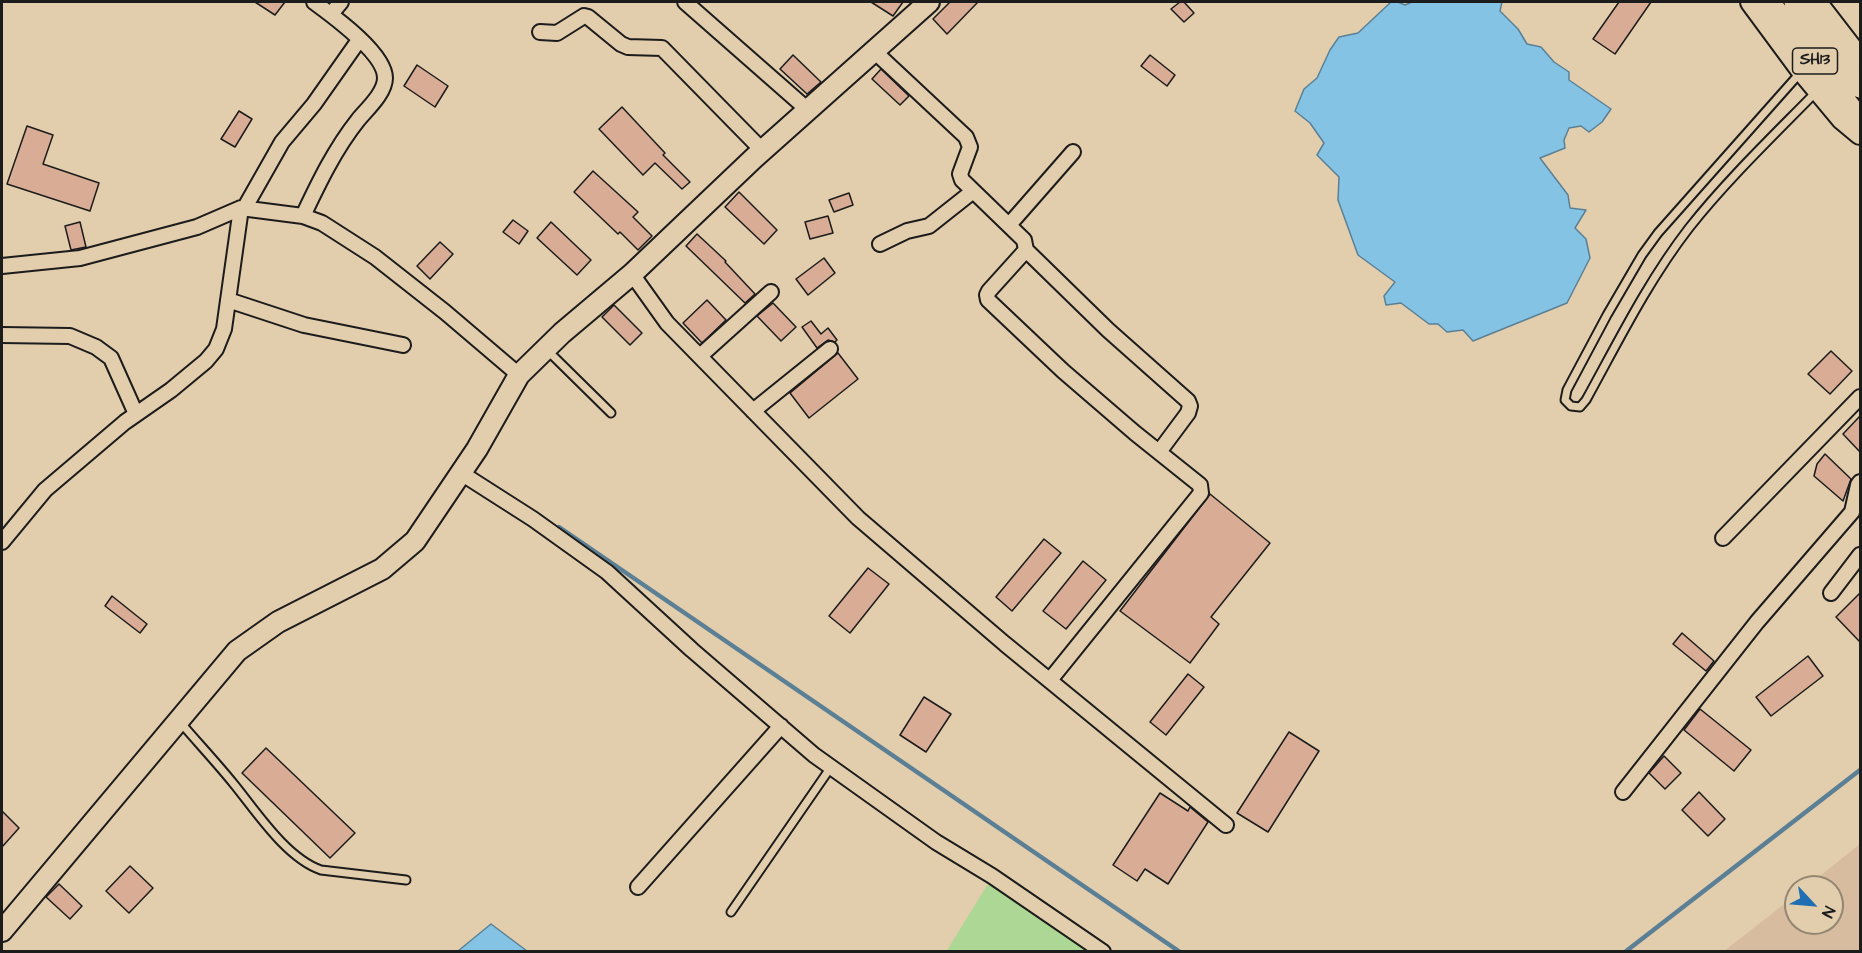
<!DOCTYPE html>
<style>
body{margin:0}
#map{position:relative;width:1862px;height:953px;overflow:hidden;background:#e2cdac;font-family:"Architects Daughter",sans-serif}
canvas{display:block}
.frame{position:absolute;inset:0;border:3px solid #1c1c1c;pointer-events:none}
.north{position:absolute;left:1784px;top:875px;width:60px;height:60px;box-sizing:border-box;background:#e2cdac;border:2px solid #938672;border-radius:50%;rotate:116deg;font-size:16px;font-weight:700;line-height:24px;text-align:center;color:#1c1c1c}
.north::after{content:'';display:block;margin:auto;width:21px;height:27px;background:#1f6fb2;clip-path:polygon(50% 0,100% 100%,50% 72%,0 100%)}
</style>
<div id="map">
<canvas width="1862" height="953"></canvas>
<div class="frame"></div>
<div class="north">N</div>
</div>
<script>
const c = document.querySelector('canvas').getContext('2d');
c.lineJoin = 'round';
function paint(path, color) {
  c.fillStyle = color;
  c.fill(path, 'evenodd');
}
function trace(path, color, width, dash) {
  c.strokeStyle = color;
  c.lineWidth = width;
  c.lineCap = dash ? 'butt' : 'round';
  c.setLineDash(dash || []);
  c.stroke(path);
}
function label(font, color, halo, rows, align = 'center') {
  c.font = font + ' "Architects Daughter",sans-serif';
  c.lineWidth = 5;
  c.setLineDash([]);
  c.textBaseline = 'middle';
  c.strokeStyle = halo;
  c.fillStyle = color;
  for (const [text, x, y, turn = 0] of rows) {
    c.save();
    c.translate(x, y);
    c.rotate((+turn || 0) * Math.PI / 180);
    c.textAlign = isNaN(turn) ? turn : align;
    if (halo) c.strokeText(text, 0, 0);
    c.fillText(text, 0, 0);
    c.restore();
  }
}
const built = new Path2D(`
 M1860,844V951H1724L1796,895V923H1832V887H1806Z`);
const green = new Path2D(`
 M991,879L1100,952H946Z`);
const water = new Path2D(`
 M1391,2H1398L1405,5L1412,2H1502L1500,11L1518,29L1527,44L1541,47L1554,62L1569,72V80L1611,109L1602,122L1589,132L1581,126L1569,128L1564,140L1565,148L1540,158L1568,195L1570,208L1586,210L1575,228L1586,239L1590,258L1567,303L1473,341L1463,330L1447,332L1438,324H1429L1401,303L1386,305L1384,296L1395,282L1358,255L1338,200L1339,177L1317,155L1324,143L1310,123L1295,111L1304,89L1317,78L1330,50L1339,37L1358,33Z
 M491,924L527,951H458Z`);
const stream = new Path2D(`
 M559,527L1180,952
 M1625,952L1860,770`);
const building = new Path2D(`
 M255,2H285L275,15Z
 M871,2H903L893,16Z
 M950,2H978L947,34L933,19Z
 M1180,2H1184L1194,13L1184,22L1171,9Z
 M1619,2H1651L1615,54L1593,39Z
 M793,55L821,82L807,94L780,69Z
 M1150,55L1175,75L1167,86L1141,66Z
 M417,65L448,86L435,107L404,86Z
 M881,69L909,96L900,105L872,79Z
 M622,107L665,153L663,155L690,182L682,189L655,163L643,175L599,129Z
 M239,111L252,119L235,147L221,139Z
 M27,126L53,135L43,164L99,183L90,211L7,184Z
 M593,171L638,212L633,217L652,236L638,250L620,232L618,234L574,192Z
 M739,192L777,230L764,244L725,207Z
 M849,193L853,205L834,212L829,200Z
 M828,216L833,233L810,239L805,222Z
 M513,220L528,231L519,244L503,232Z
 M80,222L86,247L71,250L65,226Z
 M551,222L591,260L577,275L537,238Z
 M697,234L726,261L725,262L755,294L745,303L686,246Z
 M440,242L453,254L430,279L417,266Z
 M824,258L835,273L808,295L796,279Z
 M707,300L726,320L702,343L683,323Z
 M773,303L796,327L781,341L757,316Z
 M614,305L642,333L630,345L602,317Z
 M811,321L821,334L828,328L837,340L835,342L828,340L817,348L802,327Z
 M1831,351L1852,371L1830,394L1808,374Z
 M838,353L858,379L809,418L790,393Z
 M1860,416V452L1843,434Z
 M1825,454L1851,479L1843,501L1814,476L1817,464Z
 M1210,494L1270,543L1211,617L1219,624L1190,663L1120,611Z
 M1044,539L1061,553L1012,611L996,597Z
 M1083,561L1106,580L1066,629L1043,611Z
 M868,568L889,584L850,633L829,616Z
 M1860,593V642L1836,617Z
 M112,596L147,624L140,633L105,606Z
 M1682,633L1714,661L1706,671L1673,644Z
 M1808,656L1823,676L1771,716L1756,697Z
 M1188,674L1204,687L1166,735L1150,722Z
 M924,697L951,714L926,752L900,735Z
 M1700,709L1751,750L1734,771L1684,730Z
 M1289,732L1319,751L1268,832L1237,813Z
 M266,748L355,833L330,858L242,773Z
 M1664,756L1681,773L1665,789L1649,773Z
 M1699,792L1725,819L1708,836L1682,810Z
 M1160,793L1188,811L1190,807L1208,822L1168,884L1145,869L1137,881L1113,865Z
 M2,811L19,828L2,847Z
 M130,866L153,888L129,913L106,891Z
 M59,884L82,906L70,919L46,897Z`);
const lane = new Path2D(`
 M1800,73L1658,233L1642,255L1607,315L1567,390L1565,400L1571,406L1580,407L1586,400C1618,342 1648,281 1689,228C1727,180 1773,136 1816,92
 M548,351L611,413
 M181,723C198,743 216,762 233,783C256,811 286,858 321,870L406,880
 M731,912L831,767`);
const street = new Path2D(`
 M685,2L808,110
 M331,14L341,2
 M540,32L557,33L584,16L588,17L621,44L628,47L662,48L762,150
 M874,51L966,137L970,147L960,174L962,180L1024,240L1026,250L989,291L987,295L988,300L1063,371L1135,433L1200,485L1201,493L1050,680
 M244,209L282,142L314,104L359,40
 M303,216C319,182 335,149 358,120C367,109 385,93 385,78C385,53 333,16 314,2
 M1009,225L1073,152
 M880,244L907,231L929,226L972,192
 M1026,250L1108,330L1188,401L1190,406L1188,413L1159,452
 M2,266L80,258L197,227L241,208L303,216L322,223L375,257L445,312L519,375
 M632,274L667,323L858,518L1005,644L1226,825
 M228,300L304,325L403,345
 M2,335L70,336L96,347L111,358L136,414
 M700,356L771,292
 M753,411L830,349
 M461,473L533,519L607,572L692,650L814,755L936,842L992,876L1103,952
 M1723,538L1860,397
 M2,542L45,490L125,422L171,390L206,361L216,349L224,329L241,208
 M1831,593L1860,555
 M1623,792L1757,622L1852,512L1858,485L1860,482
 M638,887L781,726`);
const secondary = new Path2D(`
 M1751,2L1802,71L1842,119L1860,134
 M1816,2L1860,59
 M2,931L237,651L278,622L382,569L415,541L477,449L519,375L562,333L632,274L754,158L929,2`);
const primary = new Path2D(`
 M1769,2L1860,120
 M1795,2L1860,87`);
const shields = [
 [1815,61,45]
];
const shieldNames = [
 ["SH13",1815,61]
];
paint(built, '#d7bca0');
paint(green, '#add794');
paint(water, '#85c3e5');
trace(water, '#5b8095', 1.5);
trace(stream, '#5b8095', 4.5);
paint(building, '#d9ac95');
trace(building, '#1c1c1c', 1.5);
trace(lane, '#1c1c1c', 11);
trace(street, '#1c1c1c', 18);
trace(secondary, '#1c1c1c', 24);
trace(primary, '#1c1c1c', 26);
trace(lane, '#e2cdac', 7);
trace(street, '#e2cdac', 14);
trace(secondary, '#e2cdac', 20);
trace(primary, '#e2cdac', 21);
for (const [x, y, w] of shields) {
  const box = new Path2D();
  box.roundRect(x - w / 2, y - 13, w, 26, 4.5);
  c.fillStyle = '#e2cdac';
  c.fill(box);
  trace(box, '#1c1c1c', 1.5);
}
label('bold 16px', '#1c1c1c', null, shieldNames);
</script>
